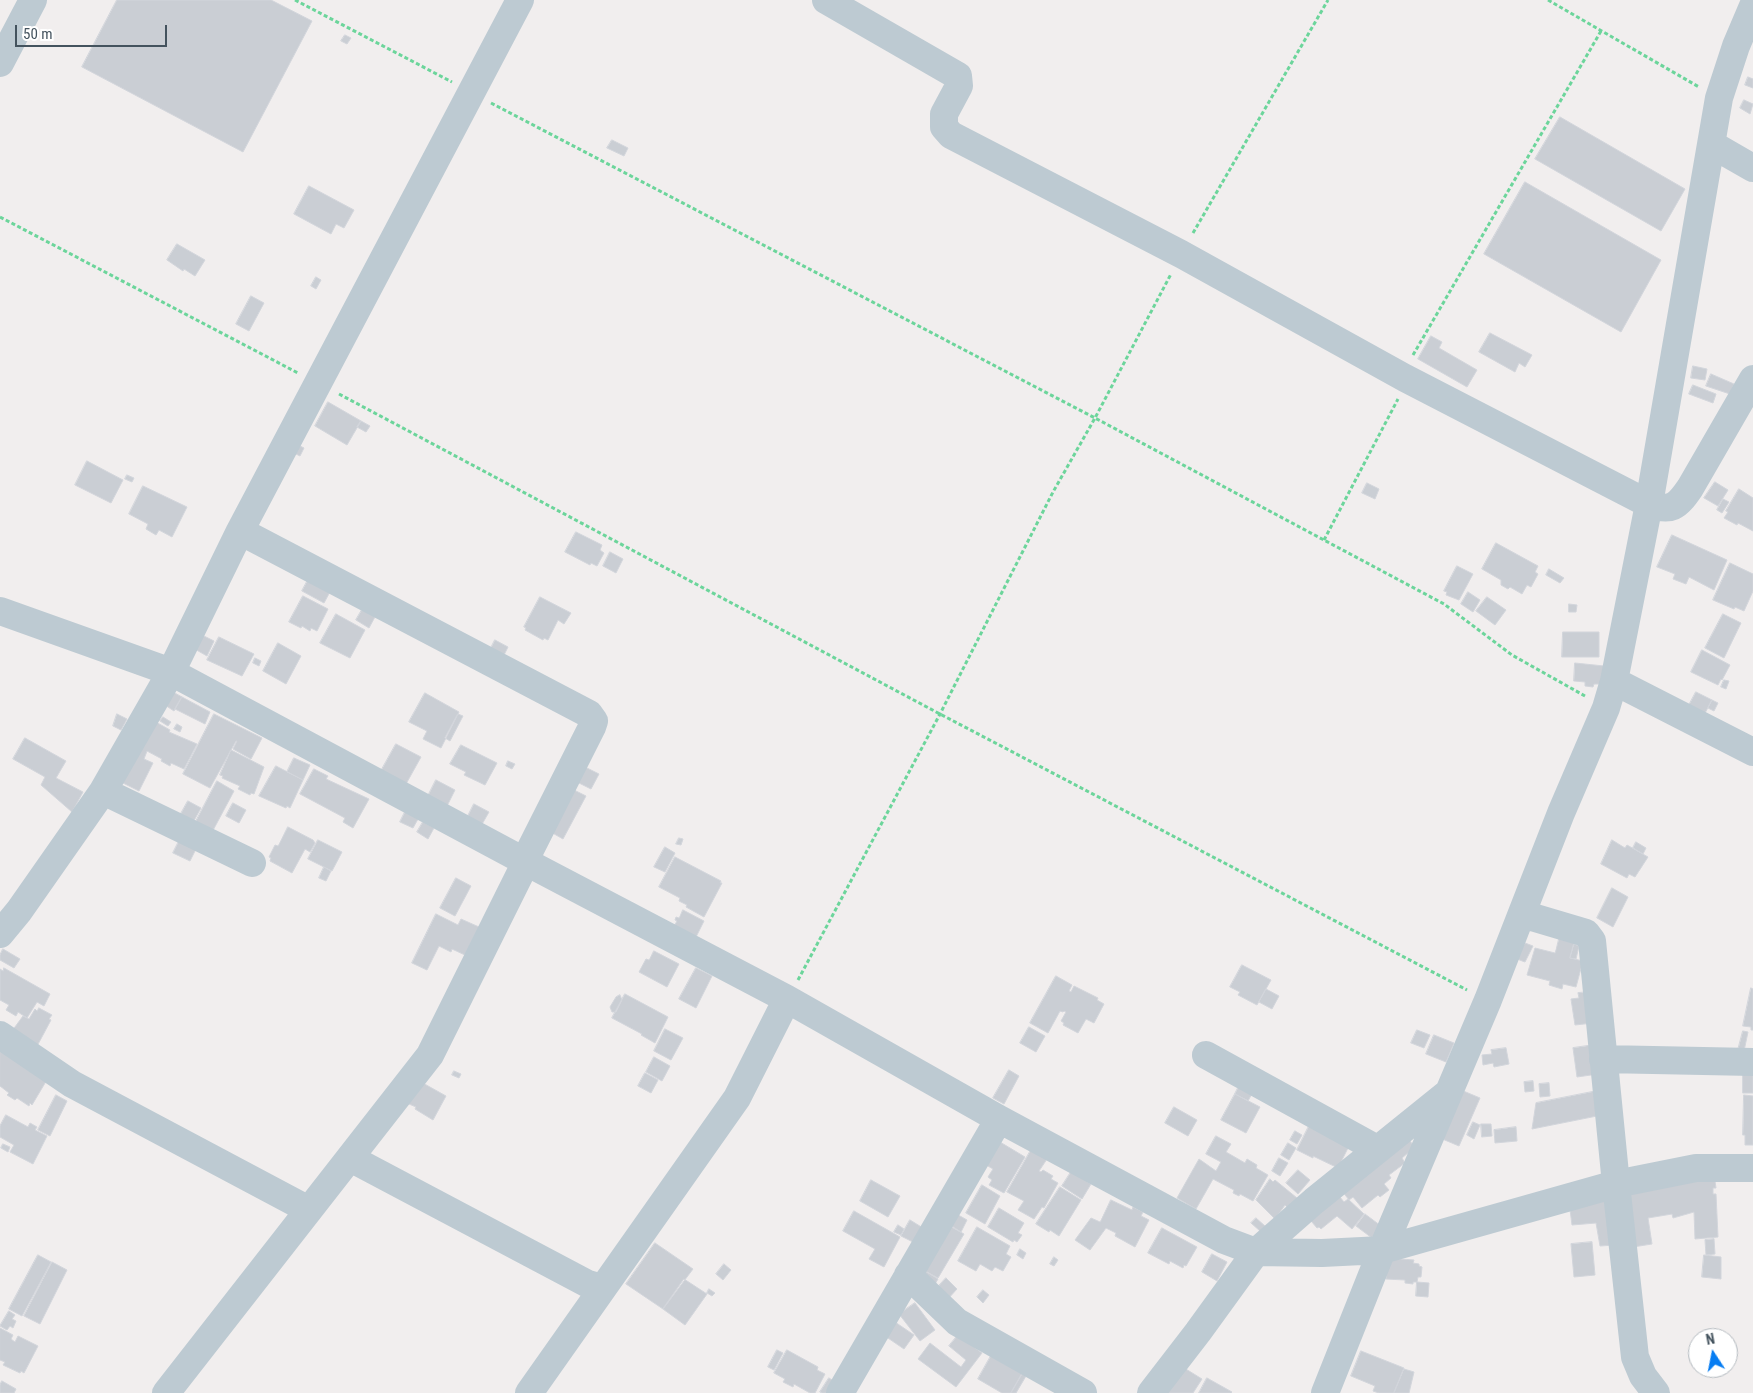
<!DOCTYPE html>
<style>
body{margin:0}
#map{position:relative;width:1753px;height:1393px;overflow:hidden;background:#f1eeee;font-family:"Roboto Condensed",sans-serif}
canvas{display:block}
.north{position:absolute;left:1688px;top:1328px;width:50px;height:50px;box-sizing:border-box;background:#fff;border:1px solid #b4babf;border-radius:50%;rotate:349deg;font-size:14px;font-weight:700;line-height:20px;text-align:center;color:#44535e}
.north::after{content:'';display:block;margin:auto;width:18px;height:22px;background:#077df2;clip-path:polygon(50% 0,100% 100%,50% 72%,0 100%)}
.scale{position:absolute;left:15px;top:25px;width:152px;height:22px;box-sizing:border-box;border:2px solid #44535e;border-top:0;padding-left:6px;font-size:15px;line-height:18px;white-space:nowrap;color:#44535e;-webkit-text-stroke:4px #fff;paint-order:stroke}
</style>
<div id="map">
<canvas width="1753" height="1393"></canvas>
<div class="north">N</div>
<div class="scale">50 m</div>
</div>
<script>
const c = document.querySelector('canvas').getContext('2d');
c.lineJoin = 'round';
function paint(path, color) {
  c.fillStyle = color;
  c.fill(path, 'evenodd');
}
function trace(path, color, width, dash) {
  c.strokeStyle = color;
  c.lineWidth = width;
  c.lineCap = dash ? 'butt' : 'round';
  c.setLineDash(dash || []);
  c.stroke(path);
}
const building = new Path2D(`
 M117,0H271L312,21L243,152L82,67Z
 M345,35L351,38L347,44L341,41Z
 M1748,77L1753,79V88L1745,85Z
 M1744,100L1753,104L1750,114L1740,108Z
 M1560,117L1685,189L1661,231L1535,159Z
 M612,140L628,148L624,156L607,148Z
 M1525,182L1661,260L1621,332L1484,254Z
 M309,186L354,210L344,228L336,224L331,234L294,214Z
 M177,244L205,260L195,276L184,269L183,271L167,260Z
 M316,277L321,280L316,289L311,286Z
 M251,296L264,303L249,331L236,324Z
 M1490,333L1532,355L1525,367L1519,363L1515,372L1479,352Z
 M1431,336L1442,342L1439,348L1477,370L1467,387L1418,359Z
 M1693,366L1707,369L1705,380L1691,378Z
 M1711,374L1734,384L1730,394L1706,386Z
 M1693,385L1716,394L1713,403L1689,394Z
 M328,402L361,421L347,445L315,426Z
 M361,421L370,426L366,432L357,427Z
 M298,445L304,448L300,456L294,453Z
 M87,461L123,480L111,503L75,485Z
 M127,475L134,478L132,482L125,479Z
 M1715,482L1728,490L1718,506L1704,498Z
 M1367,483L1379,489L1375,499L1362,493Z
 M143,486L187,507L172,537L159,530L156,535L146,529L148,524L129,514Z
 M1739,489L1753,498V531L1738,523L1737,525L1724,518L1728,512L1726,511Z
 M1723,499L1729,502L1722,513L1717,510Z
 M576,532L602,545L600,550L604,553L597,566L591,563L590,565L565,552Z
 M1672,535L1727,560L1714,590L1689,577L1686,584L1673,579L1675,574L1657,567Z
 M1496,543L1538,566L1535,572L1538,574L1531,587L1527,585L1522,594L1510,587L1508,589L1501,585V580L1482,569Z
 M610,552L623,559L616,573L603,566Z
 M1730,563L1753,574V591L1744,611L1735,607L1734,609L1713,600Z
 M1457,566L1473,574L1459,600L1446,595L1447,592L1444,591Z
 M1549,569L1564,578L1560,583L1546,575Z
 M309,578L331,590L324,603L302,591Z
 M1468,592L1480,600L1473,612L1461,604Z
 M303,596L328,609L317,631L311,628L310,631L302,626L301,628L289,622Z
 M540,597L571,613L564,624L558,620L548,640L544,638L543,640L525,630L526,628L524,627Z
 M1487,597L1506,610L1495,625L1476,611Z
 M1569,604L1577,605L1576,612H1569Z
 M363,608L376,615L369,628L356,620Z
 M336,614L365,630L350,658L320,643Z
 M1723,614L1741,623L1724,658L1705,648Z
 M1563,632H1599V657H1562Z
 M200,634L214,641L207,656L193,648Z
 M219,637L254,654L242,676L207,660Z
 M495,640L508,647L504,655L491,648Z
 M278,643L301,656L286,684L263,671Z
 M1702,650L1730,665L1722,680L1721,679L1718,685L1691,672Z
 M255,658L261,661L259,666L253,663Z
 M1575,663L1604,666L1602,684H1594L1593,687L1585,686V682L1574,681Z
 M1724,680L1729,681L1726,689L1721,687Z
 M173,692L182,697L174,711L165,705Z
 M1696,692L1712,700L1704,715L1688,707Z
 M425,693L459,712L441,748L423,739L427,731L409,722Z
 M182,697L210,712L205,724L175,709Z
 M1712,700L1718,703L1714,711L1708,708Z
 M117,714L127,719L121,730L113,726Z
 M214,714L262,738L251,759L233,749L237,741H236L210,788L183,774Z
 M458,714L463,716L450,741L445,738Z
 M163,717L171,722L168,726L160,721Z
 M154,721L170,730L169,732L197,744L184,769L171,763L170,766L161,761L162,759L147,751L144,759L153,763L139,791L121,782Z
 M177,724L182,727L180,732L174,729Z
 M25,738L66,761L56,778L83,792L72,812L41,785L45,777L13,759Z
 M396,744L421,757L406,784L381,771Z
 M461,745L497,763L485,785L464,775L466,772L450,764Z
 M231,750L264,767L254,794L251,793L250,795L238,789L240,786L222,778L223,776L220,775Z
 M294,758L310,765L303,780L287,772Z
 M508,761L515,764L512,769L506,766Z
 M276,766L303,780L290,808L287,806L286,808L259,796Z
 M583,766L599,774L591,789L575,781Z
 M314,769L328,776L326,779L369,799L353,828L343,822L345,818L300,794Z
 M436,780L455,790L446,808L427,798Z
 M217,781L234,791L210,836L193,827Z
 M572,789L586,796L563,839L549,831Z
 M188,801L201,808L191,826L178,819Z
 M233,803L246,810L239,823L226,816Z
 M474,804L489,812L481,826L467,818Z
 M405,812L418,819L413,828L400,822Z
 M423,822L434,828L428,839L417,832Z
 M288,827L313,840L315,843L310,852L305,849L292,873L270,861L271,858L269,857L275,845L278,846Z
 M679,838L683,839L681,845L676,844Z
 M180,839L197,847L190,861L173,853Z
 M318,840L342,852L332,871L308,859Z
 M1612,840L1625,848L1627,845L1648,857L1635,877L1629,874L1627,878L1601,864Z
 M1636,842L1646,848L1643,854L1633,848Z
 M665,847L675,853L665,872L654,867Z
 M675,857L721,881L720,883H722L704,917L686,907L687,905L679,901L680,898L659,887Z
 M324,867L331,871L326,881L319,878Z
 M456,878L471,886L455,916L440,908Z
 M1612,888L1628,897L1613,927L1597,918Z
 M683,910L704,921L695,939L673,928L677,921L675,920L676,917L679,918Z
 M436,914L458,925L461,919L479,927L465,955L452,949L451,952L439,946L427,970L412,963Z
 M1559,939L1574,943L1570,958L1583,961L1576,987L1563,984L1562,989L1549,985L1550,981L1527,975L1535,948L1555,953Z
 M1525,943L1533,946L1525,962L1517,959Z
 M1574,944L1579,946L1576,959L1570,958Z
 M3,949L20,959L14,968L0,960V955Z
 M654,951L679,964L667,987L639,972L646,959L649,960Z
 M1242,965L1271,980L1257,1005L1238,995L1240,992L1230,987Z
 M4,968L50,994L44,1006L37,1002L27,1018L18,1012L16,1016L6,1010L9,1005L0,1000V969L3,971Z
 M696,968L712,976L696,1008L679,999Z
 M1056,976L1072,985L1069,991L1071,992L1074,986L1098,998L1097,1000L1104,1004L1094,1023L1086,1019L1078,1033L1063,1025L1064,1023L1061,1021L1066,1012L1064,1011L1063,1012L1060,1011L1048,1033L1030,1023Z
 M1751,988L1753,989V1030H1751V1027L1743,1026Z
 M1266,989L1279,996L1272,1009L1259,1002Z
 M1589,992L1593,1023L1575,1025L1571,999L1579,998L1578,993Z
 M625,994L668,1017L655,1043L641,1035L642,1034L612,1018Z
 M620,995L622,1000L616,1012H612L610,1007L616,997Z
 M39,1008L52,1015L49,1019L51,1020L36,1048L12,1031L23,1016L29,1019L35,1009L37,1011Z
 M1029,1027L1045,1036L1036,1052L1020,1043Z
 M665,1029L683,1038L671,1060L654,1051Z
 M1417,1030L1430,1035L1424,1048L1411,1043Z
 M1743,1031L1748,1032L1744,1051L1738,1050Z
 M1434,1035L1454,1043L1446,1062L1426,1054Z
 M1594,1045L1598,1074L1577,1077L1573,1048Z
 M0,1046L48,1078L32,1105L30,1103L29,1106L17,1098L15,1100L7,1095L9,1093L0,1086Z
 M1506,1048L1509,1064L1494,1067L1493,1063L1483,1065L1482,1055L1492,1054L1491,1050Z
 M654,1057L670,1066L662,1081L646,1072Z
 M1009,1070L1019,1076L1004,1104L993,1098Z
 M454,1071L461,1074L459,1078L452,1075Z
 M645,1073L658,1080L651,1093L638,1086Z
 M1743,1073H1753V1093H1743Z
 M1533,1081L1534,1091L1525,1092L1524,1082Z
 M421,1082L446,1096L433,1120L415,1109L416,1107L409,1104Z
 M1549,1083L1550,1096L1540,1097L1539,1084Z
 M1240,1084L1254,1090L1248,1101L1235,1094Z
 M1461,1090L1480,1098L1459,1146L1440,1138Z
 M1597,1091L1602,1115L1532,1129L1536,1103Z
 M1235,1094L1260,1107L1246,1133L1221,1120Z
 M56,1095L67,1101L50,1136L38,1130Z
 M1744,1095L1753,1096V1145H1745V1135H1743Z
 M1174,1107L1197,1120L1188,1136L1165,1123Z
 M6,1115L28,1127L30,1123L37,1127L35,1130L47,1136L33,1164L10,1152L14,1145L0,1137V1126Z
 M1473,1122L1480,1125L1474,1139L1467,1135Z
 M1310,1124L1350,1144L1338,1168L1313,1156V1158L1297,1150Z
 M1481,1124H1491L1492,1136L1482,1137Z
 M1516,1127L1517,1141L1495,1143L1494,1130Z
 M1295,1131L1302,1135L1297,1144L1290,1140Z
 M1404,1134L1415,1147L1402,1158L1405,1163L1389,1175L1391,1178L1384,1184L1389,1190L1380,1197L1378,1195L1362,1208L1353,1197L1349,1200L1339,1187Z
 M1216,1136L1231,1144L1226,1152L1245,1163L1247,1159L1257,1165L1256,1168L1268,1175L1253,1201L1240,1194L1239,1196L1233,1193L1234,1190L1213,1179L1196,1209L1177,1198L1199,1159L1216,1171L1221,1162L1206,1154Z
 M995,1139L1025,1157L1004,1193L989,1185L992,1180L988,1177L993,1169L981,1162Z
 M1288,1143L1296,1148L1289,1160L1281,1155Z
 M3,1144L10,1147L8,1152L1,1148Z
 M1031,1150L1047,1159L1039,1171L1041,1172L1043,1170L1053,1176L1051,1179L1058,1183L1044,1208L1042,1207L1034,1219L1018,1210L1024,1201L1007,1192Z
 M1279,1158L1288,1163L1280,1176L1272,1171Z
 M1298,1170L1310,1180L1298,1194L1286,1183Z
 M1071,1172L1091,1184L1082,1199L1062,1186Z
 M1712,1178L1715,1181L1716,1188H1713V1194H1716L1718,1237L1695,1239L1694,1212L1673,1218L1672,1214L1648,1218L1652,1244L1633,1247L1626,1189Z
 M1270,1179L1273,1182L1275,1180L1297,1198L1288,1208L1285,1205L1275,1219L1256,1200Z
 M871,1180L900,1196L888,1217L860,1201Z
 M982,1185L1000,1196L985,1224L966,1213Z
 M1060,1187L1081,1200L1059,1236L1050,1230L1049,1232L1036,1224Z
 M1335,1191L1344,1202L1348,1199L1364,1214L1352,1229L1337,1216L1321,1229L1319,1227L1317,1228L1306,1215Z
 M1609,1195L1615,1245L1600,1246L1596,1223L1572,1225L1569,1202Z
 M1111,1200L1132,1210L1133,1207L1143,1212L1141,1216L1149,1220L1135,1247L1115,1236L1116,1233L1106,1228L1090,1250L1075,1240L1091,1218L1100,1222Z
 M999,1208L1024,1223L1018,1233L1022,1235L1017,1242L1014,1240L1013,1242L988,1227Z
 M854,1211L900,1237L884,1267L869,1259L875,1249L843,1231Z
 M953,1212L967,1220L961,1232L947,1223Z
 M1365,1214L1381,1226L1372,1238L1356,1226Z
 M1256,1218L1265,1226L1260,1231L1251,1223Z
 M910,1220L923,1228L915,1243L901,1236Z
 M946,1224L964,1234L938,1278L920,1268Z
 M898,1225L904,1229L901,1235L894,1232Z
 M977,1227L1010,1246L1006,1254L1011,1257L1003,1271L995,1267L992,1271L980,1264L976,1271L958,1261Z
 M1162,1228L1197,1247L1186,1266L1184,1265L1183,1268L1170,1261L1169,1264L1148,1253Z
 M1714,1239L1715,1254L1706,1255L1705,1240Z
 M1592,1242L1595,1275L1574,1277L1571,1244Z
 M655,1243L693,1269L663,1309L626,1284Z
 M1020,1249L1026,1253L1023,1259L1017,1255Z
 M1212,1254L1227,1262L1217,1281L1202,1272Z
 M38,1255L51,1262L22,1316L9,1309Z
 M1704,1255L1721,1257V1279L1702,1277Z
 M1054,1257L1058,1260L1054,1266L1050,1264Z
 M1388,1258L1414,1260L1413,1263L1419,1264V1266L1422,1267L1421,1277H1418L1417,1282H1413V1284L1405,1283V1280L1386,1279Z
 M52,1262L67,1270L40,1324L24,1316Z
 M724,1264L731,1270L723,1280L716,1274Z
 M925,1271L938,1279L935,1284L922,1277Z
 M946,1278L957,1289L947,1300L936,1289Z
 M684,1279L707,1294L685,1325L663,1309Z
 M1417,1282L1429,1283L1428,1297L1416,1296Z
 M709,1289L715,1293L712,1296L707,1293Z
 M983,1290L989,1295L983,1303L977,1297Z
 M915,1303L935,1330L920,1341L899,1314Z
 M9,1311L15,1315L12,1319L16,1321L13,1328L10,1326L7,1330L0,1326Z
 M895,1322L914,1335L904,1349L885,1336Z
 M0,1328L13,1335L11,1339L15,1342L18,1336L38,1346L24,1373L21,1371L20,1373L3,1365L5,1362L0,1360Z
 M958,1335L982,1353L956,1387L918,1359L930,1343L961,1367L966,1360L949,1346Z
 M777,1350L783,1353L774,1370L768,1367Z
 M787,1350L818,1367L817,1370L825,1374L815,1393H810L794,1384L793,1387L783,1382L785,1379L774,1373Z
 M1361,1351L1404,1368L1394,1393H1379L1373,1391L1375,1386L1351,1376Z
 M992,1354L1023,1372L1011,1393H1002L978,1379Z
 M1181,1366L1202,1379L1193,1393H1164Z
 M1404,1369L1414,1372L1409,1393H1394Z
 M1022,1374L1026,1376L1016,1393H1011Z
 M829,1378L835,1382L829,1393H822L820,1392Z
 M1207,1378L1232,1392L1231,1393H1199Z
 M2,1381L16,1389L14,1393H0V1385Z`);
const path = new Path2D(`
 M295,0L452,82
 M1548,0L1699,87
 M491,103L1095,418L1444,604L1512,655L1585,696
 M0,217L298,373
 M1193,233L1328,0
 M1413,355L1601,31
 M339,394L940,714L1467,990
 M1324,540L1398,399
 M798,980L940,714L1053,492L1095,418L1171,274`);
const minor = new Path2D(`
 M826,0L958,76L959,86L944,114V127L951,135L1181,254L1405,378L1649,504C1671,512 1677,507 1690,488L1753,379
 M0,63L33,0
 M1711,144L1753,168
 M0,611L171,672L526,862L787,999L999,1119L1224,1240L1256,1252L1322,1253L1382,1250L1616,1184L1696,1168H1753
 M1614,681L1753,752
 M103,791L252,863
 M1522,914L1586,933L1592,941L1616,1184L1635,1357L1643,1376L1656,1393
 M0,934L19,911L103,791L171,672L240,531L520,0
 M0,1035L72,1084L309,1210
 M1206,1055L1377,1149
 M1603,1059L1753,1062
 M350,1158L588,1284L602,1288
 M908,1275L957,1322L1083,1393
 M166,1393L430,1055L526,862L530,850L592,727L594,721L589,714L240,531
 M529,1393L737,1098L787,999
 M840,1393L999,1119
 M1151,1393L1198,1332L1256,1252L1314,1201L1448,1093
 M1325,1393L1382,1250L1488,1000L1561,813L1606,708L1614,681L1649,504L1719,98L1736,46L1753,6`);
paint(building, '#caced4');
trace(building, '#d2d5db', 1);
trace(path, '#6cd59b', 3, [4, 2.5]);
trace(minor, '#bdcad2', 28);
</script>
